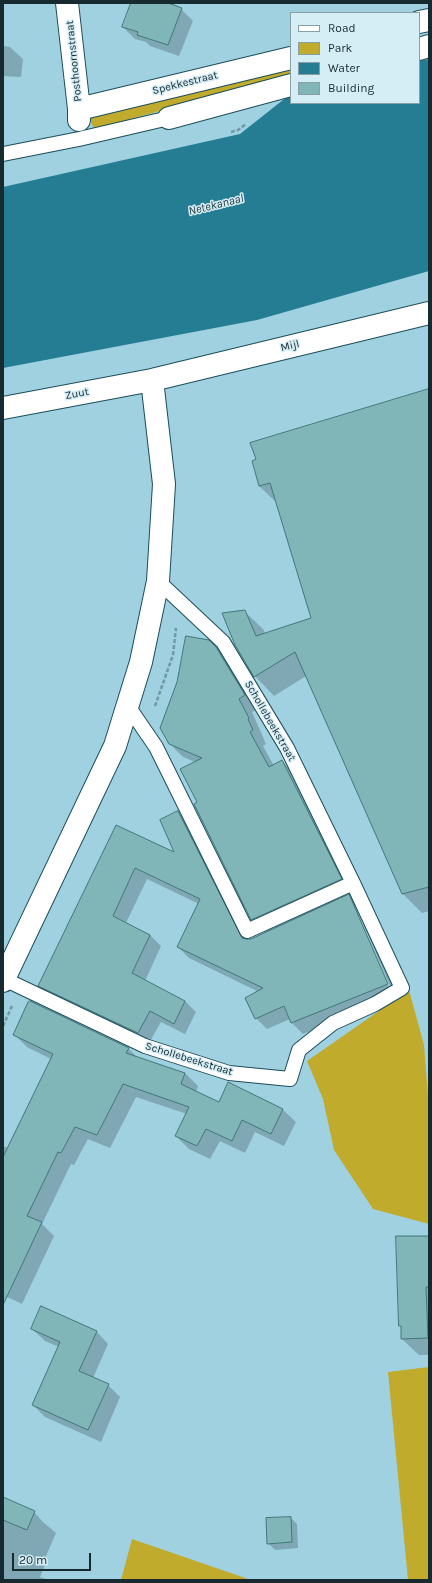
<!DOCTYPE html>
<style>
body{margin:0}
#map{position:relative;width:432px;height:1583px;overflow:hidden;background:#9fd1e1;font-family:Karla,sans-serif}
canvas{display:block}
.frame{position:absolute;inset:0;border:4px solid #162a30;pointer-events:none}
.legend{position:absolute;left:290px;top:12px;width:130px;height:92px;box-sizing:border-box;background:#d5edf5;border:1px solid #899fa6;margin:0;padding:5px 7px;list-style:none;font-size:12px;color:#162a30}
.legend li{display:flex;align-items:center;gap:8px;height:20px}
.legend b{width:20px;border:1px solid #899fa6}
.scale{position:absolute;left:12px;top:1553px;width:79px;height:18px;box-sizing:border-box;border:2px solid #162a30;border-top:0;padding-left:5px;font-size:12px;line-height:14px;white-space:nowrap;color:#162a30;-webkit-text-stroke:3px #d5edf5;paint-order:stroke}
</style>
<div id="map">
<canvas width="432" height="1583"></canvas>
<div class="frame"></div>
<ul class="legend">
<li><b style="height:5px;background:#fff"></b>Road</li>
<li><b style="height:11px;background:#c0ab2c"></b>Park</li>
<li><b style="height:11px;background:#257d94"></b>Water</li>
<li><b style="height:11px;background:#81b6b8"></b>Building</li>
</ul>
<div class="scale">20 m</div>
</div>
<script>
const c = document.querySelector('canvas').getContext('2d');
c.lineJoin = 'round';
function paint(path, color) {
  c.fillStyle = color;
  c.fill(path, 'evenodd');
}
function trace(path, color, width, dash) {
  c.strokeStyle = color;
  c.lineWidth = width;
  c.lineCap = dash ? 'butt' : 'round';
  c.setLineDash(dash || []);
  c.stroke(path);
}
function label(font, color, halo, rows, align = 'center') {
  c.font = font + ' Karla,sans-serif';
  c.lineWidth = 3;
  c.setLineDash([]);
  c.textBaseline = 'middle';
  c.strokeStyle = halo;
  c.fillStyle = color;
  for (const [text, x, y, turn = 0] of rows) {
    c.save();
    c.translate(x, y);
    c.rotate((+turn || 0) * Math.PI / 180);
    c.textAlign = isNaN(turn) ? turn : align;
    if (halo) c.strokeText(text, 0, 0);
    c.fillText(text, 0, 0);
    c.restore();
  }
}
const green = new Path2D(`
 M291,64V75L94,129L88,115Z
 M409,990L424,1045L429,1109V1224L373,1209L334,1150L323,1099L307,1061Z
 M429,1367V1580H408L388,1372Z
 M132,1539L251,1580H121Z`);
const water = new Path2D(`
 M429,59V271L257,320L3,368V187L240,134L288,96H291V103H419V61Z`);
const shadow = new Path2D(`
 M132,3H175L174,6L181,9L193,21L179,56L150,46L146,42L135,39L123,27Z
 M3,46L10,47L23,59L21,77L3,76Z
 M429,390V911L422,913L403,894L306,676L274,696L255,676L244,611L264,630L265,634L312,619L277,503L259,486Z
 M216,648L230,662L258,709L252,712L266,744L263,746L274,766L282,761L296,775L354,892L348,895L360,906L398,995L303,1034L292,1023L290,1019L267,1029L256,1018L259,992L189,958L178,947L199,904L147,879L126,923L150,935L161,946L145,981L185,1001L196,1012L185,1034L161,1022L149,1043L50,996L39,985L116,827L176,854L178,812L189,824L248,940L266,933L252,919L198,803L195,762L183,757L169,743ZM354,907H356L391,988H389Z
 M14,1034L129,1049L138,1058L185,1073L198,1086L196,1092L219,1103L283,1110L296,1122L284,1146L255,1132L245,1153L220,1141L210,1159L189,1149L176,1136L187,1114L136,1097L110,1148L88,1139L74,1165L71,1164L42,1224L54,1236L22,1304L3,1295V1146L8,1148L51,1059L27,1047Z
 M429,1237V1355H419L402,1339V1327L400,1326Z
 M32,1329L96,1331L108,1344L93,1378L108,1385L120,1397L101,1442L45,1417L33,1405L59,1347L45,1341Z
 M3,1498L34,1512L43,1522L56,1533L43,1563L45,1565L40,1577L49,1580H3Z
 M291,1518L297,1524L298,1548L275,1550L268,1543Z`);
const building = new Path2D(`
 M131,3H168L182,8L168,45L137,35L138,32L122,27Z
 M429,389V887L402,894L295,652L254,677L235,645L222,613L245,610L256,636L311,618L270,483L259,486L252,461L256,459L250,443Z
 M186,636L209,640L216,647L245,695L239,699L249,718L248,719L253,730L250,732L269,767L282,760L342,879L251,920L194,804L197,802L180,769L202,758L169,744L160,728L177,682Z
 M178,811L242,938L246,939H251L349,894L388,984L291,1023L284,1006L255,1019L245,998L263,988L177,947L200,899L135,868L113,916L150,935L132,973L185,1001L174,1024L150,1011L138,1033L38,986L116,825L174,852L160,820Z
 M30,1001L129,1048L126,1053L185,1073L181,1084L219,1102L228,1082L283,1109L271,1134L242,1120L232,1141L206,1129L197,1146L175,1136L189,1107L123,1084L97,1135L75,1127L61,1153L58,1152L27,1216L42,1222L3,1305V1157L53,1054L13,1035L28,1002Z
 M396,1236H429V1287H426L428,1338L401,1339V1326H399Z
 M41,1306L97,1331L79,1371L109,1384L88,1430L32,1405L60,1342L31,1329Z
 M3,1497L35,1511L27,1530L3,1520Z
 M291,1517L292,1542L267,1544L266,1518Z`);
const path = new Path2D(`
 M231,132L238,130L246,124
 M155,706L173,655L176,628
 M3,1026L12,1006`);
const service = new Path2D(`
 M3,154L79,139L169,118
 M128,706L156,747L247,931L353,883
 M4,979L145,1046L229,1073L290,1079L299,1050L333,1023L375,1004L402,988L353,883L287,748L223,642L158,581`);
const minor = new Path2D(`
 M67,3L79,109V120
 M419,22L429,20
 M419,49L429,46
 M79,109L291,58
 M169,118L291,85
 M3,408L152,380L429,313
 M3,981L115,746L141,662L158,581L164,484L152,380`);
const streetNames = [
 ["Posthoornstraat",74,61,-96],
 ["Spekkestraat",185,83,-14],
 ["Mijl",290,346,-14],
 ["Zuut",77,394,-11],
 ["Schollebeekstraat",270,721,60],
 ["Schollebeekstraat",189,1059,17]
];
const waterNames = [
 ["Netekanaal",216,205,-14]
];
paint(green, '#c0ab2c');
paint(water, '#257d94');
paint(shadow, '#0003');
paint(building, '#81b6b8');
trace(building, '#427779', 1);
trace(service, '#1c4d5a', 16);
trace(minor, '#1c4d5a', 24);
trace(path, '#7098a5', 2.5, [4, 2]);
trace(service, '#fff', 14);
trace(minor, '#fff', 22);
label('11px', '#162a30', '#d5edf5', streetNames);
label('italic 12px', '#213c44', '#d5edf5', waterNames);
</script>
